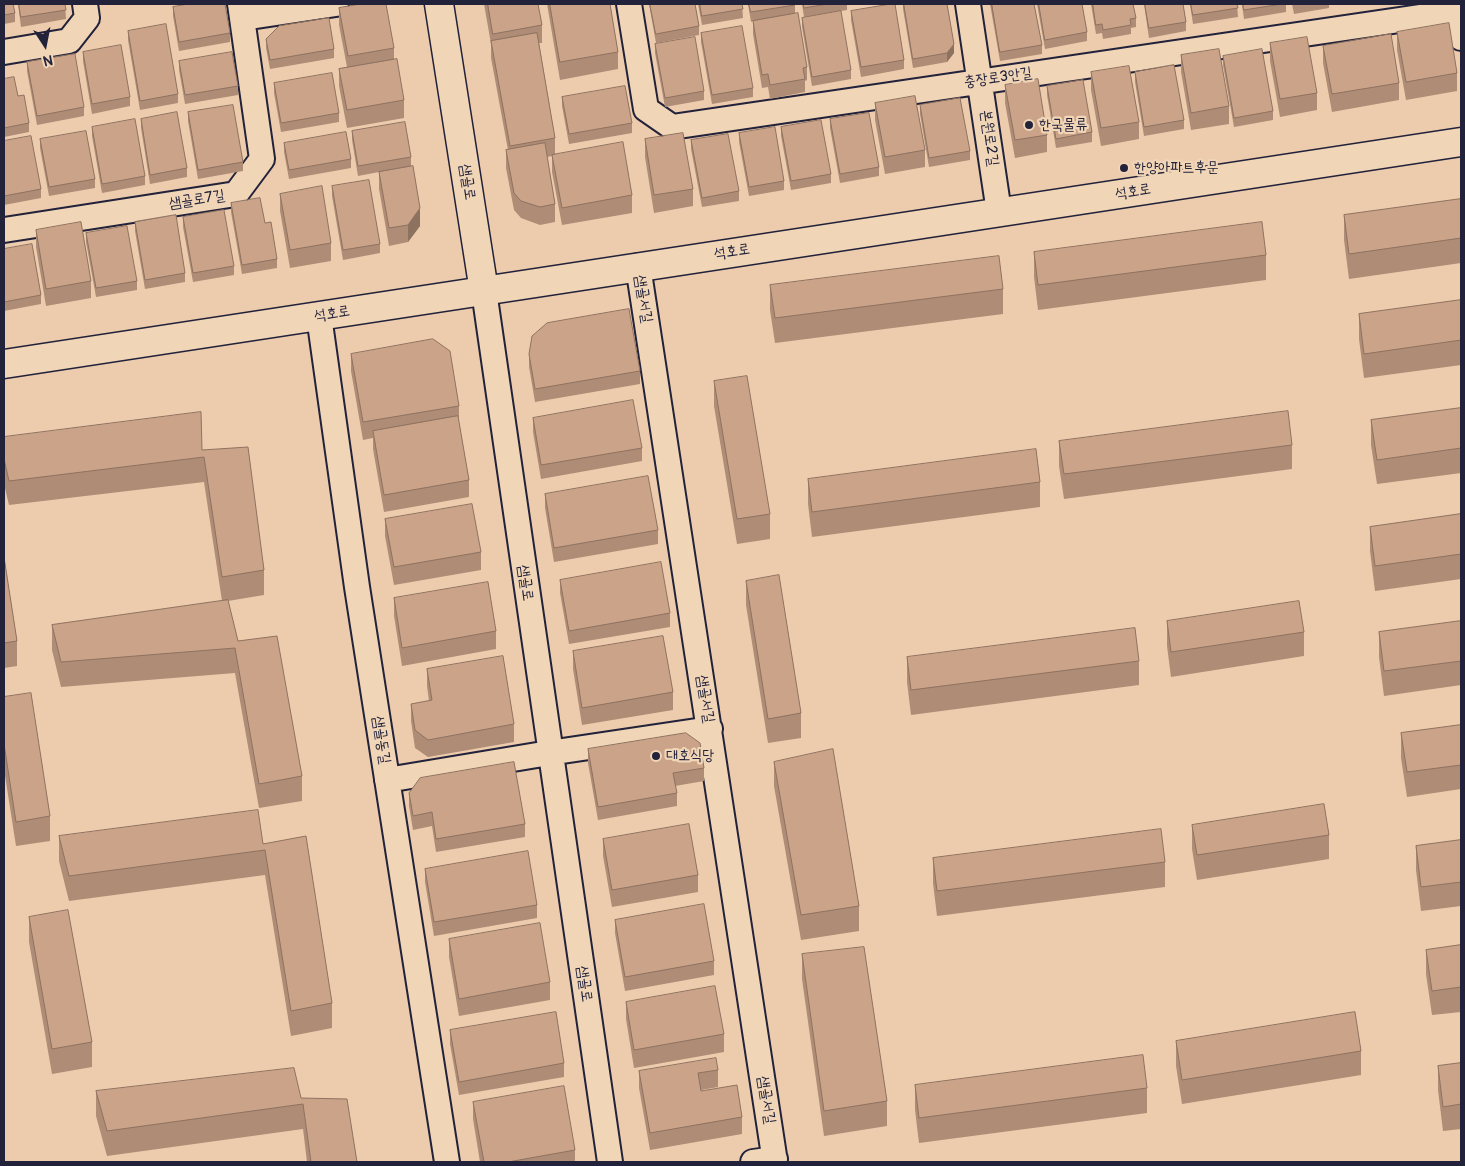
<!DOCTYPE html>
<meta charset="utf-8">
<style>
body{margin:0}
#map{position:relative;width:1465px;height:1166px;overflow:hidden;background:#edccad;font-family:Pangolin,sans-serif}
canvas{display:block}
.frame{position:absolute;inset:0;border:5px solid #22223b;pointer-events:none}
.north{position:absolute;left:20px;top:20px;width:50px;height:50px;-webkit-text-stroke:4px #f0d5b7;paint-order:stroke;rotate:169deg;font-size:14px;font-weight:700;line-height:20px;text-align:center;color:#22223b}
.north::after{content:'';display:block;margin:auto;width:18px;height:22px;background:#22223b;clip-path:polygon(50% 0,100% 100%,50% 72%,0 100%)}
</style>
<div id="map">
<canvas width="1465" height="1166"></canvas>
<div class="frame"></div>
<div class="north">N</div>
</div>
<script>
const c = document.querySelector('canvas').getContext('2d');
c.lineJoin = 'round';
function trace(path, color, width, dash) {
  c.strokeStyle = color;
  c.lineWidth = width;
  c.lineCap = dash ? 'butt' : 'round';
  c.setLineDash(dash || []);
  c.stroke(path);
}
function paint(path, color) {
  c.fillStyle = color;
  c.fill(path, 'evenodd');
}
function label(font, color, halo, rows, align = 'center') {
  c.font = font + ' Pangolin,"Poor Story",sans-serif';
  c.lineWidth = 4.5;
  c.setLineDash([]);
  c.textBaseline = 'middle';
  c.strokeStyle = halo;
  c.fillStyle = color;
  for (const [text, x, y, turn = 0] of rows) {
    c.save();
    c.translate(x, y);
    c.rotate((+turn || 0) * Math.PI / 180);
    c.textAlign = isNaN(turn) ? turn : align;
    if (halo) c.strokeText(text, 0, 0);
    c.fillText(text, 0, 0);
    c.restore();
  }
}
const street = new Path2D(`
 M629,4L646,109L672,127L1461,11
 M968,4L999,212
 M1456,4L1461,38
 M243,18L336,4
 M4,52L69,41L87,18L85,4
 M4,230L236,194L262,159L240,4
 M638,266L775,1162
 M484,291L610,1162
 M319,316L357,587L447,1162
 M387,780L549,753L710,729
 M753,1162L775,1159`);
const secondary = new Path2D(`
 M439,4L484,291
 M4,364L1461,142`);
const wall = new Path2D(`
 M4,4L15,13V22L4,24Z
 M18,4H65L66,19L21,27Z
 M484,4H538L542,25V43H539L555,138V154L632,195V213L562,225L552,172V156L547,157L555,204V222L540,225L521,218L514,210L506,168V150H508L491,58V44Z
 M547,4H610L618,52V69L560,80Z
 M649,4H695L699,26V35L656,43Z
 M698,4H742L743,18L702,25Z
 M748,4H795V13L807,67V80L805,81V92L770,99L768,87L762,88L753,34V21L751,22Z
 M802,4H847V10L804,17Z
 M903,4H947L954,53L947,62L913,68L903,9Z
 M990,4H1034L1042,45V54L1000,61Z
 M1037,4H1082L1087,32V41L1045,49Z
 M1091,4H1133L1136,18V27L1131,28V34L1103,39L1102,33L1096,34Z
 M1144,4H1183L1186,22V31L1149,38Z
 M1190,4H1237L1238,17L1193,24Z
 M1242,4H1286V12L1244,19Z
 M1292,4H1329V8L1294,14Z
 M173,7L230,33V42L179,51L173,16Z
 M339,8L394,48V59L404,100V118L347,128L339,86V69L347,67L339,25Z
 M851,11L904,60V69L861,77L851,20Z
 M802,18L851,70V79L812,86L802,27Z
 M128,31L178,94V103L140,110L128,40Z
 M1397,32L1457,73V91L1406,100L1397,50Z
 M701,33L753,88V97L712,104L701,42Z
 M266,39L334,49V58L270,69L266,48Z
 M1270,43L1317,93V110L1280,117L1270,61Z
 M655,44L704,91V100L665,107L655,53Z
 M1323,46L1399,83V100L1332,112L1323,63Z
 M83,52L130,97V106L92,114L83,61Z
 M1181,55L1229,106V124L1191,130L1181,72Z
 M1223,56L1273,111V120L1234,127L1223,65Z
 M179,61L238,86V95L185,104L179,70Z
 M27,62L84,107V116L37,125L27,71Z
 M1091,72L1139,122V139L1101,146L1091,90Z
 M1135,72L1184,120V129L1144,136L1135,82Z
 M4,79L18,96L29,123V132L4,137Z
 M274,83L339,113V122L281,132L274,93Z
 M1005,85L1047,135V152L1015,158L1005,103Z
 M1047,86L1092,132V142L1056,148L1047,95Z
 M562,97L632,123V133L569,144L562,106Z
 M875,103L925,150V167L885,174L875,120Z
 M920,105L970,151V160L929,167L920,114Z
 M188,112L243,162V171L198,179L188,121Z
 M141,119L187,168V177L150,184L141,128Z
 M830,119L879,167V176L840,183L830,128Z
 M92,127L145,176V185L102,193L92,136Z
 M781,127L831,174V183L791,190L781,136Z
 M352,131L411,157V166L420,226L408,242L389,246L379,189V172L358,176L352,140Z
 M739,133L784,181V190L749,196L739,142Z
 M40,139L95,179V188L49,196L40,148Z
 M645,139L693,189V206L654,213L645,157Z
 M691,140L739,191V201L702,207L691,149Z
 M4,141L41,189V198L4,205Z
 M284,143L351,159V168L289,179L284,152Z
 M332,186L380,244V253L343,260L332,196Z
 M280,194L331,243V261L290,268L280,211Z
 M1461,199V263L1349,279L1344,240V215Z
 M231,203L265,223L277,259V268L242,274L231,212Z
 M183,217L234,266V275L193,282L183,227Z
 M135,222L185,273V282L145,289L135,231Z
 M36,230L91,281V298L46,306L36,247Z
 M86,233L137,281V290L96,297L86,242Z
 M4,249L41,295V304L4,311Z
 M1034,252L1266,255V280L1038,310L1034,277Z
 M770,285L1003,289V314L775,343L770,310Z
 M1461,300V365L1364,378L1359,339V314Z
 M351,354L459,406V423L469,480V497L384,512L373,449V438L363,440L351,371Z
 M529,354L640,371V384L535,402L529,367Z
 M714,381L770,514V539L737,544L714,406Z
 M1461,408V473L1377,484L1371,445V420Z
 M533,418L642,448V461L541,479L533,432Z
 M4,437L202,450L264,570V595L228,601L238,641L302,776V801L259,808L235,673L61,687L52,650V625L222,601L204,482L9,505L4,484Z
 M1059,441L1292,445V469L1064,499L1059,466Z
 M808,479L1040,482V507L812,537L808,504Z
 M545,494L658,530V544L554,562L545,508Z
 M1461,514V579L1375,591L1370,551V527Z
 M385,519L481,552V570L394,585L385,536Z
 M4,557L17,641V666L4,668Z
 M560,580L670,613V627L569,644L560,593Z
 M746,581L801,713V738L768,743L746,605Z
 M394,598L496,631V649L402,666L394,616Z
 M1167,621L1304,632V656L1171,677L1167,646Z
 M1461,621V685L1384,696L1379,657V632Z
 M573,651L673,692V710L582,725L573,669Z
 M907,657L1139,661V685L911,715L907,682Z
 M427,669L514,724V742L428,757L415,748L411,721V704L429,701L427,686Z
 M4,697L50,816V841L16,846L4,769Z
 M1461,725V789L1407,797L1401,758V733Z
 M588,749L704,768V781L675,786L677,793V806L598,820L588,763Z
 M774,762L859,906V931L801,940L774,786Z
 M409,793L525,824V837L436,852L432,826L413,830L409,806Z
 M1192,825L1329,835V859L1197,880L1192,849Z
 M59,836L263,844L332,1003V1028L291,1036L265,875L69,901L59,861Z
 M603,839L698,875V892L612,907L603,856Z
 M1461,840V906L1421,911L1416,870V846Z
 M933,858L1165,862V887L937,916L933,883Z
 M425,869L537,905V918L434,936L425,882Z
 M29,917L92,1042V1067L52,1074L29,942Z
 M615,920L714,961V975L625,991L615,933Z
 M449,939L550,982V1000L459,1016L449,957Z
 M1461,945V1012L1432,1015L1426,974V950Z
 M802,954L887,1101V1126L824,1136L802,979Z
 M626,1002L724,1034V1052L634,1068L626,1019Z
 M450,1030L564,1063V1077L459,1095L450,1044Z
 M1176,1041L1361,1051V1075L1182,1104L1176,1066Z
 M1461,1063V1129L1443,1131L1438,1090V1066Z
 M718,1070V1087L701,1090V1091L742,1117V1134L650,1150L639,1088V1071Z
 M915,1085L1147,1088V1113L919,1143L915,1110Z
 M96,1091L301,1098L357,1162H307L303,1129L107,1156L96,1116Z
 M473,1102L575,1150V1162H480L473,1119Z`);
const shadedWall = new Path2D(`
 M954,44V53L947,62V53Z
 M420,208V226L408,242V225Z`);
const building = new Path2D(`
 M4,4H13L15,13L4,15Z
 M19,4H65L66,10L21,17Z
 M189,4H225L230,33L179,42L173,7Z
 M361,4H386L394,48L348,56L339,8Z
 M488,4H538L542,25L493,34Z
 M550,4H610L618,52L560,62Z
 M650,4H695L699,26L656,34Z
 M700,4H742L743,9L702,16Z
 M749,4H795V5L751,12Z
 M804,4H828L804,8Z
 M891,4H895L904,60L861,67L851,11Z
 M904,4H947L954,44L947,53L913,59Z
 M992,4H1034L1042,45L1000,52Z
 M1039,4H1082L1087,32L1045,40Z
 M1093,4H1133L1136,18L1130,19L1131,25L1103,30L1102,24L1096,25Z
 M1145,4H1183L1186,22L1149,28Z
 M1191,4H1237L1238,8L1193,15Z
 M1243,4H1282L1244,10Z
 M841,11L851,70L812,77L802,18Z
 M798,13L807,67L803,68L805,79L770,85L768,74L762,75L753,21Z
 M329,18L334,49L270,60L266,39L279,26Z
 M1449,23L1457,73L1406,82L1397,32Z
 M166,24L178,94L140,101L128,31Z
 M742,26L753,88L712,95L701,33Z
 M537,33L555,138L510,146L491,41Z
 M1391,34L1399,83L1332,94L1323,46Z
 M695,37L704,91L665,98L655,44Z
 M1307,37L1317,93L1280,99L1270,43Z
 M121,45L130,97L92,104L83,52Z
 M1219,49L1229,106L1191,113L1181,55Z
 M1262,49L1273,111L1234,118L1223,56Z
 M232,52L238,86L185,95L179,61Z
 M75,54L84,107L37,116L27,62Z
 M397,59L404,100L347,110L339,69Z
 M1174,65L1184,120L1144,127L1135,72Z
 M1129,66L1139,122L1101,128L1091,72Z
 M332,73L339,113L281,123L274,83Z
 M14,77L18,96L24,95L29,123L4,128V79Z
 M1038,79L1047,135L1015,140L1005,85Z
 M1083,80L1092,132L1056,139L1047,86Z
 M625,86L632,123L569,134L562,97Z
 M915,96L925,150L885,157L875,103Z
 M960,98L970,151L929,158L920,105Z
 M233,105L243,162L198,170L188,112Z
 M177,112L187,168L150,175L141,119Z
 M869,113L879,167L840,174L830,119Z
 M135,119L145,176L102,184L92,127Z
 M821,120L831,174L791,181L781,127Z
 M405,122L411,157L358,166L352,131Z
 M775,127L784,181L749,187L739,133Z
 M86,131L95,179L49,187L40,139Z
 M346,132L351,159L289,170L284,143Z
 M683,133L693,189L654,195L645,139Z
 M728,134L739,191L702,198L691,140Z
 M31,136L41,189L4,196V141Z
 M623,142L632,195L562,208L552,155Z
 M545,143L555,204L540,207L521,201L514,193L506,150Z
 M413,166L420,208L408,225L389,228L379,172Z
 M369,180L380,244L343,250L332,186Z
 M322,186L331,243L290,250L280,194Z
 M260,198L265,223L271,222L277,259L242,265L231,203Z
 M1461,199V238L1349,254L1344,215Z
 M224,210L234,266L193,273L183,217Z
 M176,215L185,273L145,280L135,222Z
 M81,222L91,281L46,289L36,230Z
 M1262,222L1266,255L1038,285L1034,252Z
 M127,226L137,281L96,288L86,233Z
 M32,244L41,295L4,302V249Z
 M999,256L1003,289L775,318L770,285Z
 M1461,300V340L1364,354L1359,314Z
 M629,309L640,371L535,389L529,354L532,336L547,323Z
 M433,339L450,351L459,406L363,422L351,354Z
 M747,376L770,514L737,519L714,381Z
 M633,400L642,448L541,465L533,418Z
 M1461,408V448L1377,460L1371,420Z
 M1288,411L1292,445L1064,474L1059,441Z
 M201,412L202,450L248,447L264,570L222,577L204,457L9,481L4,459V437Z
 M458,416L469,480L384,495L373,431Z
 M1036,449L1040,482L812,512L808,479Z
 M648,476L658,530L554,548L545,494Z
 M472,504L481,552L394,567L385,519Z
 M1461,514V554L1375,566L1370,527Z
 M4,557L17,641L4,643Z
 M661,562L670,613L569,631L560,580Z
 M779,575L801,713L768,719L746,581Z
 M488,582L496,631L402,648L394,598Z
 M228,600L238,641L277,636L302,776L259,784L235,648L61,662L52,625Z
 M1299,601L1304,632L1171,652L1167,621Z
 M1461,621V661L1384,671L1379,632Z
 M1135,628L1139,661L911,690L907,657Z
 M663,636L673,692L582,708L573,651Z
 M503,656L514,724L428,740L415,730L411,704L432,700L427,669Z
 M31,693L50,816L16,822L4,744V697Z
 M1461,725V765L1407,772L1401,733Z
 M686,733L700,743L704,768L673,773L677,793L598,807L588,749Z
 M833,749L859,906L801,915L774,762Z
 M514,762L525,824L436,839L432,812L413,816L409,793L420,778Z
 M1324,804L1329,835L1197,855L1192,825Z
 M258,810L263,844L306,836L332,1003L291,1011L265,850L69,876L59,836Z
 M689,824L698,875L612,890L603,839Z
 M1161,829L1165,862L937,891L933,858Z
 M1461,840V882L1421,887L1416,846Z
 M528,851L537,905L434,922L425,869Z
 M704,904L714,961L625,977L615,920Z
 M68,910L92,1042L52,1049L29,917Z
 M540,923L550,982L459,999L449,939Z
 M1461,945V987L1432,991L1426,950Z
 M864,947L887,1101L824,1111L802,954Z
 M715,986L724,1034L634,1050L626,1002Z
 M556,1012L564,1063L459,1082L450,1030Z
 M1355,1012L1361,1051L1182,1080L1176,1041Z
 M1143,1055L1147,1088L919,1118L915,1085Z
 M716,1058L718,1070L698,1073L701,1091L737,1085L742,1117L650,1133L639,1071Z
 M1461,1063V1104L1443,1107L1438,1066Z
 M294,1068L301,1098L347,1099L357,1162H311L303,1104L107,1131L96,1091Z
 M564,1086L575,1150L508,1162H484L473,1102Z`);
const markers = [
 [1029,125,5,"#22223b"],
 [1124,168,5,"#22223b"],
 [656,756,5,"#22223b"]
];
const streetNames = [
 ["충장로3안길",998,78,-8],
 ["본원로2길",989,138,82],
 ["샘골로",467,182,81],
 ["석호로",1133,192,-9],
 ["샘골로7길",197,200,-9],
 ["석호로",732,252,-8],
 ["샘골서길",643,299,81],
 ["석호로",332,314,-9],
 ["샘골로",525,583,82],
 ["샘골서길",705,699,81],
 ["샘골동길",381,740,81],
 ["샘골로",584,984,82],
 ["샘골서길",766,1100,81]
];
const poiNames = [
 ["한국물류",1039,125],
 ["한양아파트후문",1134,168],
 ["대호식당",666,756]
];
trace(street, '#22223b', 28);
trace(secondary, '#22223b', 31);
trace(street, '#f0d5b7', 24);
trace(secondary, '#f0d5b7', 28);
paint(wall, '#af8c76');
paint(shadedWall, '#8e7260');
paint(building, '#cba389');
trace(building, '#8e7260', 1);
for (const [x, y, r, color] of markers) {
  const dot = new Path2D();
  dot.arc(x, y, r, 0, 2 * Math.PI);
  c.fillStyle = color;
  c.fill(dot);
  trace(dot, '#f0d5b7', 2);
}
label('15px', '#22223b', '#f0d5b7', streetNames);
label('15px', '#22223b', '#f0d5b7', poiNames, 'left');
</script>
